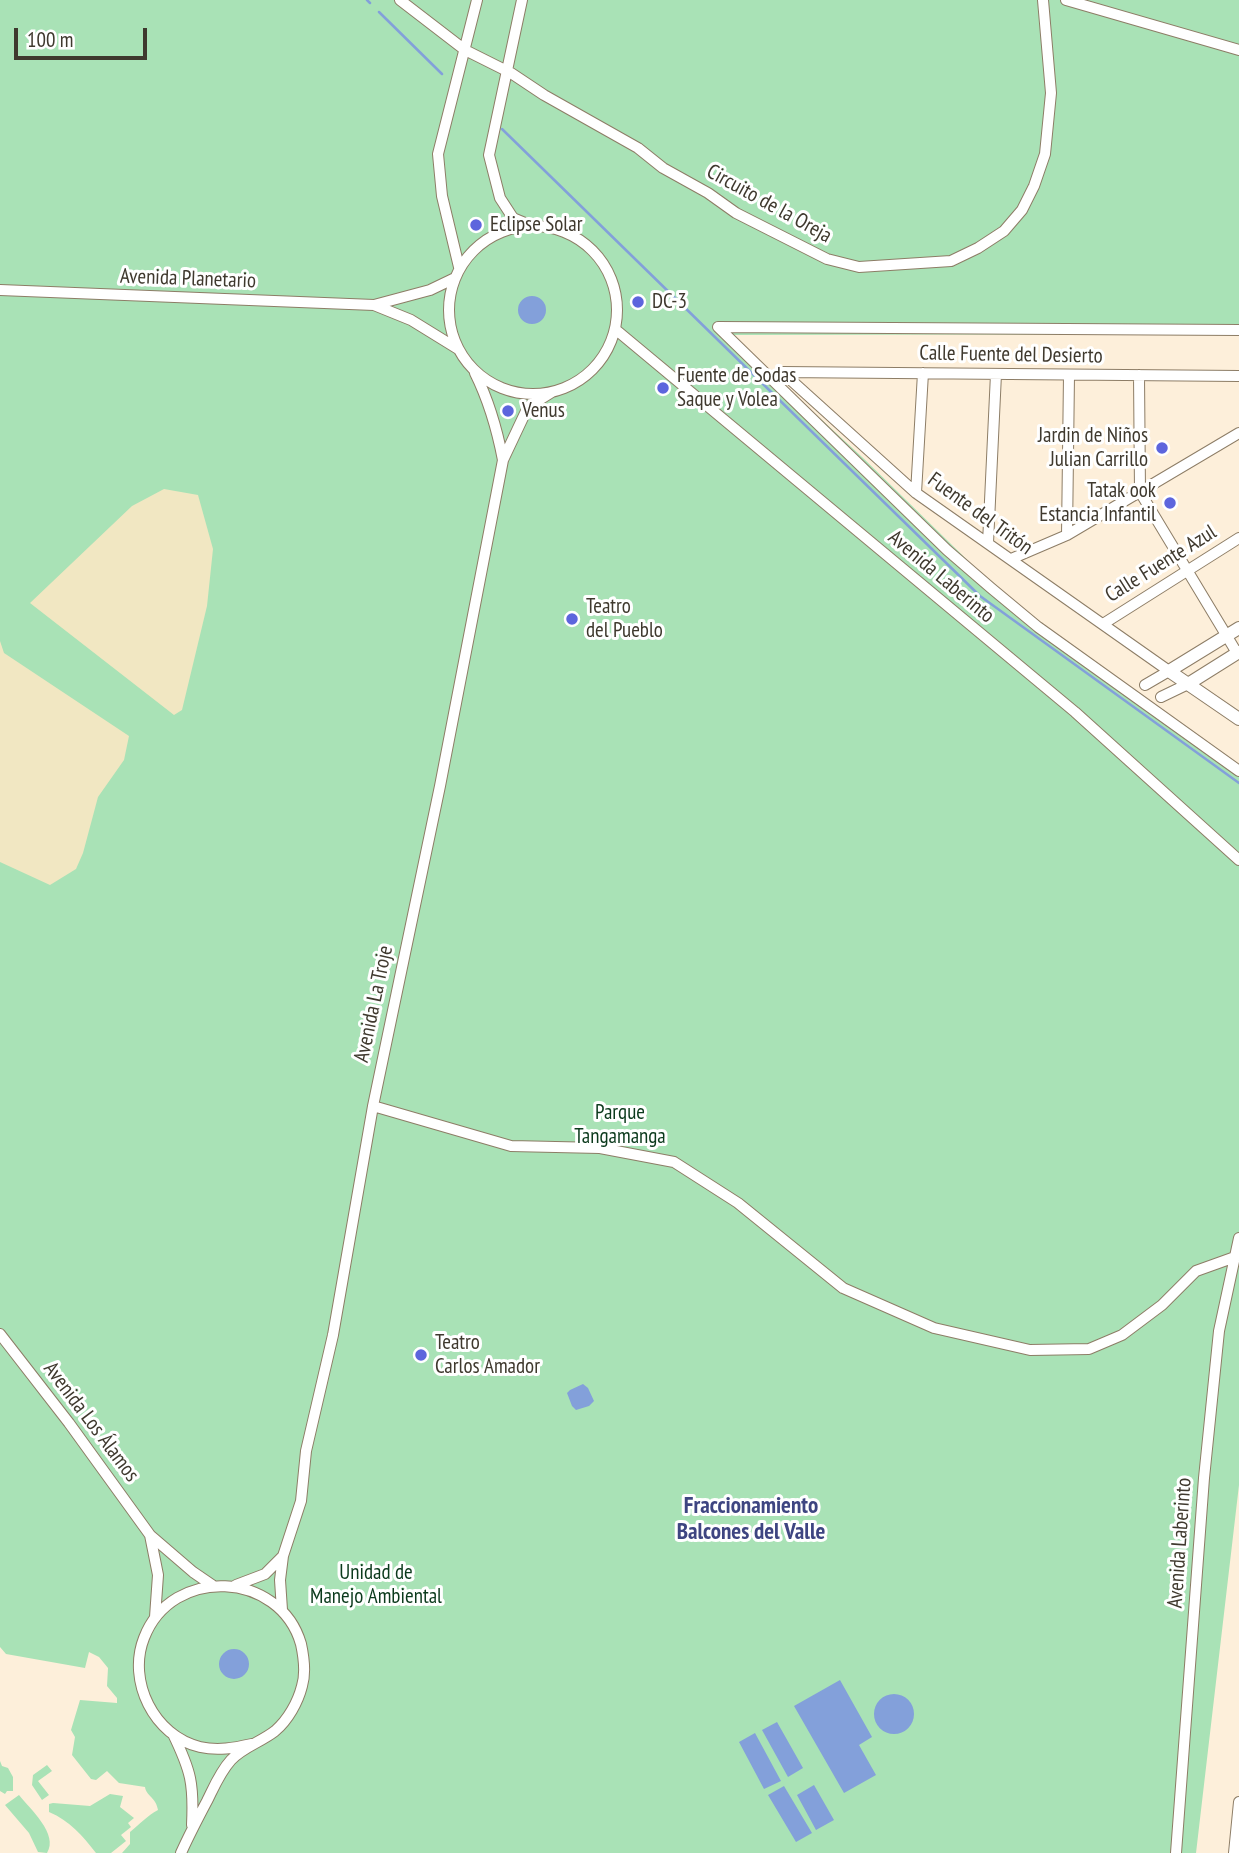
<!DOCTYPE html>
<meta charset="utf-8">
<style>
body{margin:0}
#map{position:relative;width:1239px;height:1853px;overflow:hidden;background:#fdefda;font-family:"PT Sans Narrow",sans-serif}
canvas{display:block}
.scale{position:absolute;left:14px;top:28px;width:133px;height:32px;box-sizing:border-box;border:4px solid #3f392e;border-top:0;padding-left:9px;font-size:21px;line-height:24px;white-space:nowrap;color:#3f392e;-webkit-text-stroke:5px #fff;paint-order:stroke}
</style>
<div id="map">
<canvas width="1239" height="1853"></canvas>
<div class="scale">100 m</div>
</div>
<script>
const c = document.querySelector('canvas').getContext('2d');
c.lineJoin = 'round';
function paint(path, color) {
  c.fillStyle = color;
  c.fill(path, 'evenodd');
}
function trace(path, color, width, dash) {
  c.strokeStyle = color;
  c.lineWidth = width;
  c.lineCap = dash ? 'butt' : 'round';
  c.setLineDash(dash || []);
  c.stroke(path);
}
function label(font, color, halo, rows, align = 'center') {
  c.font = font + ' "PT Sans Narrow",sans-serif';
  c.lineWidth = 6;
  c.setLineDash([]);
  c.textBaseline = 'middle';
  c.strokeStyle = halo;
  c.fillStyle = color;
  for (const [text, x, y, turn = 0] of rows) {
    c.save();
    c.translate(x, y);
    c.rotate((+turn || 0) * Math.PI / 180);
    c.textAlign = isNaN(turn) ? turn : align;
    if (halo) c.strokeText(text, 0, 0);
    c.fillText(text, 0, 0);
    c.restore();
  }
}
const green = new Path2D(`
 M0,0H1239V334L730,335L862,457L999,591L1095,665L1239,765V1485L1196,1853H122L130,1844V1832C140,1824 147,1816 158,1810C156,1797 146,1796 145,1787L119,1783L107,1771L96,1780L91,1779L72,1755L75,1737L71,1730L80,1700L117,1703V1698L107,1686L108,1668L99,1657L89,1652L85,1668L6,1654L0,1647Z
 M0,1761L2,1766L8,1768L13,1777V1791H7L5,1794L0,1791Z
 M47,1765L52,1771L38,1781L49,1795L42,1800L32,1785L33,1775Z
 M110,1794L123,1796L120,1807L134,1818L128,1823L131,1827L121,1835L126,1841L111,1853H96C82,1835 70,1821 49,1812V1804L53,1803L90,1806Z
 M19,1795C30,1809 59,1834 47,1853L38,1852L29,1833L5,1805Z`);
const sand = new Path2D(`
 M164,489L198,495L213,549L207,606L182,710L174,715L30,603L132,506Z
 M0,641L4,653L129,736L124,760L98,797L83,853L76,869L50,885L0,862Z`);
const water = new Path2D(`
 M518 310a14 14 0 1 1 28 0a14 14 0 1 1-28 0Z
 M583,1384L588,1388L594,1401L589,1406L576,1410L572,1406L567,1393L570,1390Z
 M219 1664a15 15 0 1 1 30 0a15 15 0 1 1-30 0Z
 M840,1680L872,1737L859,1745L876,1775L844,1793L794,1706Z
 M874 1714a20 20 0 1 1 40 0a20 20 0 1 1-40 0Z
 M777,1722L803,1768L788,1777L762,1730Z
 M755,1733L781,1781L764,1789L739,1742Z
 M814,1785L834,1820L816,1830L797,1795Z
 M784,1786L812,1833L796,1842L768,1795Z`);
const stream = new Path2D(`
 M367,0L370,3
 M379,12L442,74
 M502,129L980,596L1239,783`);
const minor = new Path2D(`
 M400,0L465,50L511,73L544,95L638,148L663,168L708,193L736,213L827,259L859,267L951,261L978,248L1004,231L1022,210L1034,186L1045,154L1051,93L1043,0
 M522,0L489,155L500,198L513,218L530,225
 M1066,0L1239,50
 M449 310a84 84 0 1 1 168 0a84 84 0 1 1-168 0Z
 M459,267L442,196L438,154L477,0
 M0,290L374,305L430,290L455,278
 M374,305L411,320L458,349
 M615,329L1075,712L1239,860
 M1239,330L718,327L947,550L991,588L1038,627L1239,771
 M782,372L916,493L1169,671L1145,685
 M782,372L1239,376
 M475,373C489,401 497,429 503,460
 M1139,375L1140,492L1237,653
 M916,493L923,373
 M1067,535L1069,375
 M988,543L996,374
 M1011,559L1067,535L1239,433
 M1103,624L1239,538
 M1161,697L1188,684
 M373,1106L511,1146L600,1148L674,1162L738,1203L843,1288L934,1328L1030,1350L1089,1349L1122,1335L1162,1305L1196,1271L1235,1257
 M0,1334L69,1423L150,1535L193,1572L212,1585
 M150,1535L158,1575L155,1617
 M236,1585L265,1574L283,1556
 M282,1610L280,1580L283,1556L301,1501L306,1451L333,1335L373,1106L440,786L503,460L528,407L552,392
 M173,1734C191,1771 194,1784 192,1825
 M181,1853C189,1835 198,1818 207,1801C214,1787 220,1772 231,1760C243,1747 261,1742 275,1731C288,1720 298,1702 302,1686C306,1673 304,1658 301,1644C280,1571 172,1565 144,1638C127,1681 154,1736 200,1747C218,1751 234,1748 252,1744
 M1176,1853L1204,1478L1219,1331L1239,1238
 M1234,1853L1239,1802`);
const tertiary = new Path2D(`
 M1239,628L1169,671L1239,719
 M1188,684L1239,652`);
const markers = [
 [476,225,7,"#5d65dd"],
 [638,302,7,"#5d65dd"],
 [663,388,7,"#5d65dd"],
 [508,411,7,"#5d65dd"],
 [1162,448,7,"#5d65dd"],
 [1170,503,7,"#5d65dd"],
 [572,619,7,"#5d65dd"],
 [421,1355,7,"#5d65dd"]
];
const streetNames = [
 ["Circuito de la Oreja",769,204,29],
 ["Avenida Planetario",188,279,2],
 ["Calle Fuente del Desierto",1011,355,1],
 ["Fuente del Tritón",980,514,36],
 ["Calle Fuente Azul",1161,564,-32],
 ["Avenida Laberinto",941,577,40],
 ["Avenida La Troje",374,1004,-78],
 ["Avenida Los Álamos",91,1422,53],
 ["Avenida Laberinto",1180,1543,-86]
];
const poiNames = [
 ["Eclipse Solar",490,225],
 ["DC-3",652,302],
 ["Fuente de Sodas",677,376],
 ["Saque y Volea",677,400],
 ["Venus",522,411],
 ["Jardin de Niños",1148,436,"right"],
 ["Julian Carrillo",1148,460,"right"],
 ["Tatak ook",1156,491,"right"],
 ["Estancia Infantil",1156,515,"right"],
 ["Teatro",586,607],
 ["del Pueblo",586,631],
 ["Teatro",435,1343],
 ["Carlos Amador",435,1367]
];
const parkNames = [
 ["Parque",620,1113],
 ["Tangamanga",620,1137],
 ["Unidad de",376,1573],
 ["Manejo Ambiental",376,1597]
];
const neighbourhoodNames = [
 ["Fraccionamiento",751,1506],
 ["Balcones del Valle",751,1532]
];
paint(green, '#a9e2b6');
paint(sand, '#f1e7c2');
paint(water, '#83a0da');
trace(stream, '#83a0da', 2.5);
trace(minor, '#8d7d66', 12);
trace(tertiary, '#8d7d66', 14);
trace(minor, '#fff', 10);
trace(tertiary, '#fff', 12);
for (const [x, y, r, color] of markers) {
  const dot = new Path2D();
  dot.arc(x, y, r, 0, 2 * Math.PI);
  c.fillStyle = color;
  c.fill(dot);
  trace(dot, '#fff', 2.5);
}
label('21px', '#3f392e', '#fff', streetNames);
label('21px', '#3f392e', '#fff', poiNames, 'left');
label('21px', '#0b3a1c', '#fff', parkNames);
label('bold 23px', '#3e4581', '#fff', neighbourhoodNames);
</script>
